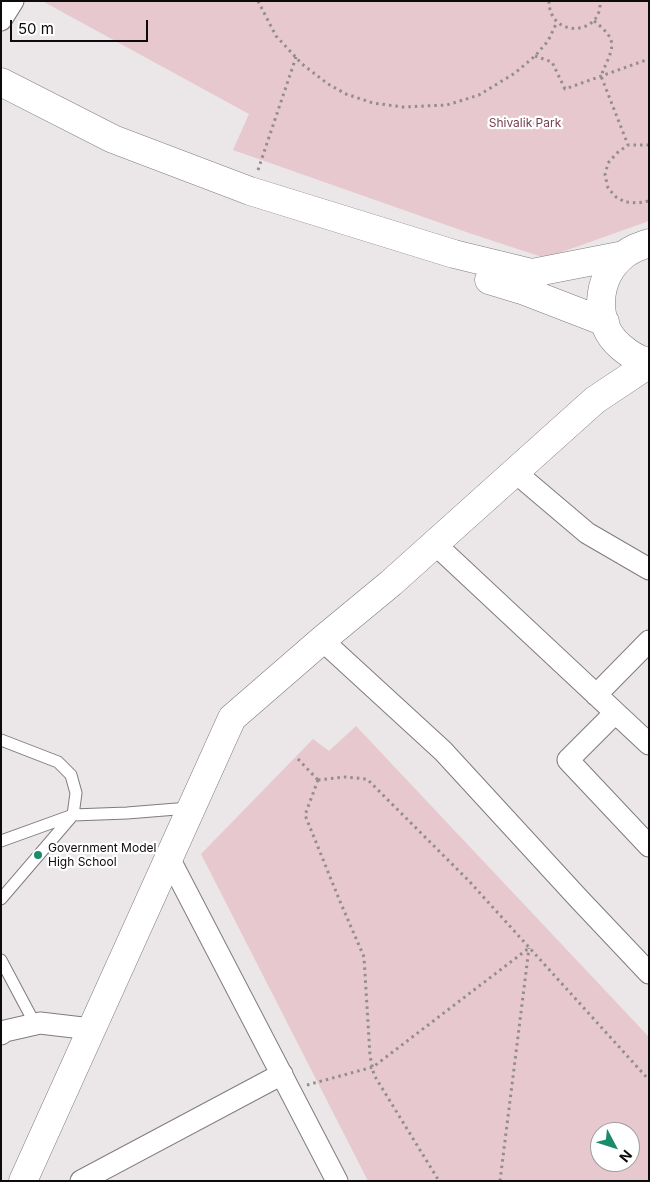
<!DOCTYPE html>
<style>
body{margin:0}
#map{position:relative;width:650px;height:1182px;overflow:hidden;background:#ebe6e7;font-family:Inter,sans-serif}
canvas{display:block}
.frame{position:absolute;inset:0;border:2px solid #0d0b0b;pointer-events:none}
.north{position:absolute;left:590px;top:1122px;width:50px;height:50px;box-sizing:border-box;background:#fff;border:1px solid #9e9d9d;border-radius:50%;rotate:130deg;font-size:14px;font-weight:700;line-height:20px;text-align:center;color:#0d0b0b}
.north::after{content:'';display:block;margin:auto;width:18px;height:22px;background:#1c8b6b;clip-path:polygon(50% 0,100% 100%,50% 72%,0 100%)}
.scale{position:absolute;left:10px;top:20px;width:138px;height:22px;box-sizing:border-box;border:2px solid #0d0b0b;border-top:0;padding-left:6px;font-size:15px;line-height:18px;white-space:nowrap;color:#0d0b0b;-webkit-text-stroke:4px #fff;paint-order:stroke}
</style>
<div id="map">
<canvas width="650" height="1182"></canvas>
<div class="frame"></div>
<div class="north">N</div>
<div class="scale">50 m</div>
</div>
<script>
const c = document.querySelector('canvas').getContext('2d');
c.lineJoin = 'round';
function paint(path, color) {
  c.fillStyle = color;
  c.fill(path, 'evenodd');
}
function trace(path, color, width, dash) {
  c.strokeStyle = color;
  c.lineWidth = width;
  c.lineCap = dash ? 'butt' : 'round';
  c.setLineDash(dash || []);
  c.stroke(path);
}
function label(font, color, halo, rows, align = 'center') {
  c.font = font + ' Inter,sans-serif';
  c.lineWidth = 4.5;
  c.setLineDash([]);
  c.textBaseline = 'middle';
  c.strokeStyle = halo;
  c.fillStyle = color;
  for (const [text, x, y, turn = 0] of rows) {
    c.save();
    c.translate(x, y);
    c.rotate((+turn || 0) * Math.PI / 180);
    c.textAlign = isNaN(turn) ? turn : align;
    if (halo) c.strokeText(text, 0, 0);
    c.fillText(text, 0, 0);
    c.restore();
  }
}
const green = new Path2D(`
 M45,1H649V221L545,258L469,233L233,150L249,114L44,2Z
 M356,726L649,1037V1181H368L201,854L313,739L329,751ZM600,1132H630V1162H600Z`);
const path = new Path2D(`
 M258,1L276,36L302,64L328,84L346,94L373,103L403,107L447,105L479,95L515,73L535,56L548,41L557,22
 M549,1C549,39 603,36 600,1
 M594,21C621,42 612,48 601,76L628,145
 M535,56L552,62L565,89L649,59
 M649,145H628L617,153L608,163L605,175L608,188L616,197L625,202L638,203L649,201
 M258,170L296,57
 M298,759L318,780
 M318,780L345,777L367,779L469,881L649,1080
 M318,780L305,815L339,899L364,957L370,1056L374,1075L439,1181
 M307,1085L373,1067L529,948
 M500,1181L529,948`);
const service = new Path2D(`
 M1,740L58,762L71,775L76,793L73,815L1,841
 M1,899L73,815L127,813L189,808
 M1,960L35,1024`);
const minor = new Path2D(`
 M1,20L13,1
 M515,472L587,533L649,569
 M435,544L649,744
 M322,640L443,751L579,899L649,973
 M596,695L649,641
 M615,713L568,760L649,846
 M169,858L337,1181
 M1,1034L5,1031L40,1023L91,1029
 M81,1181L282,1074`);
const tertiary = new Path2D(`
 M1,82L113,139L250,191L454,254L532,273L624,255
 M649,243C640,246 631,249 624,255C595,277 593,324 621,347C629,354 638,360 649,362
 M489,280L522,290L605,322
 M23,1181L232,718L322,640L391,583L595,400L649,364`);
const markers = [
 [38,855,5,"#1c8b6b"]
];
const parkNames = [
 ["Shivalik Park",525,123]
];
const poiNames = [
 ["Government Model",48,848],
 ["High School",48,862]
];
paint(green, '#e8c8cf');
trace(service, '#807c7d', 13);
trace(minor, '#807c7d', 23);
trace(tertiary, '#807c7d', 29);
trace(path, '#928e8e', 3, [2.5, 4]);
trace(service, '#fff', 11);
trace(minor, '#fff', 21);
trace(tertiary, '#fff', 28);
for (const [x, y, r, color] of markers) {
  const dot = new Path2D();
  dot.arc(x, y, r, 0, 2 * Math.PI);
  c.fillStyle = color;
  c.fill(dot);
  trace(dot, '#fff', 2);
}
label('12px', '#75404f', '#fff', parkNames);
label('12px', '#0d0b0b', '#fff', poiNames, 'left');
</script>
